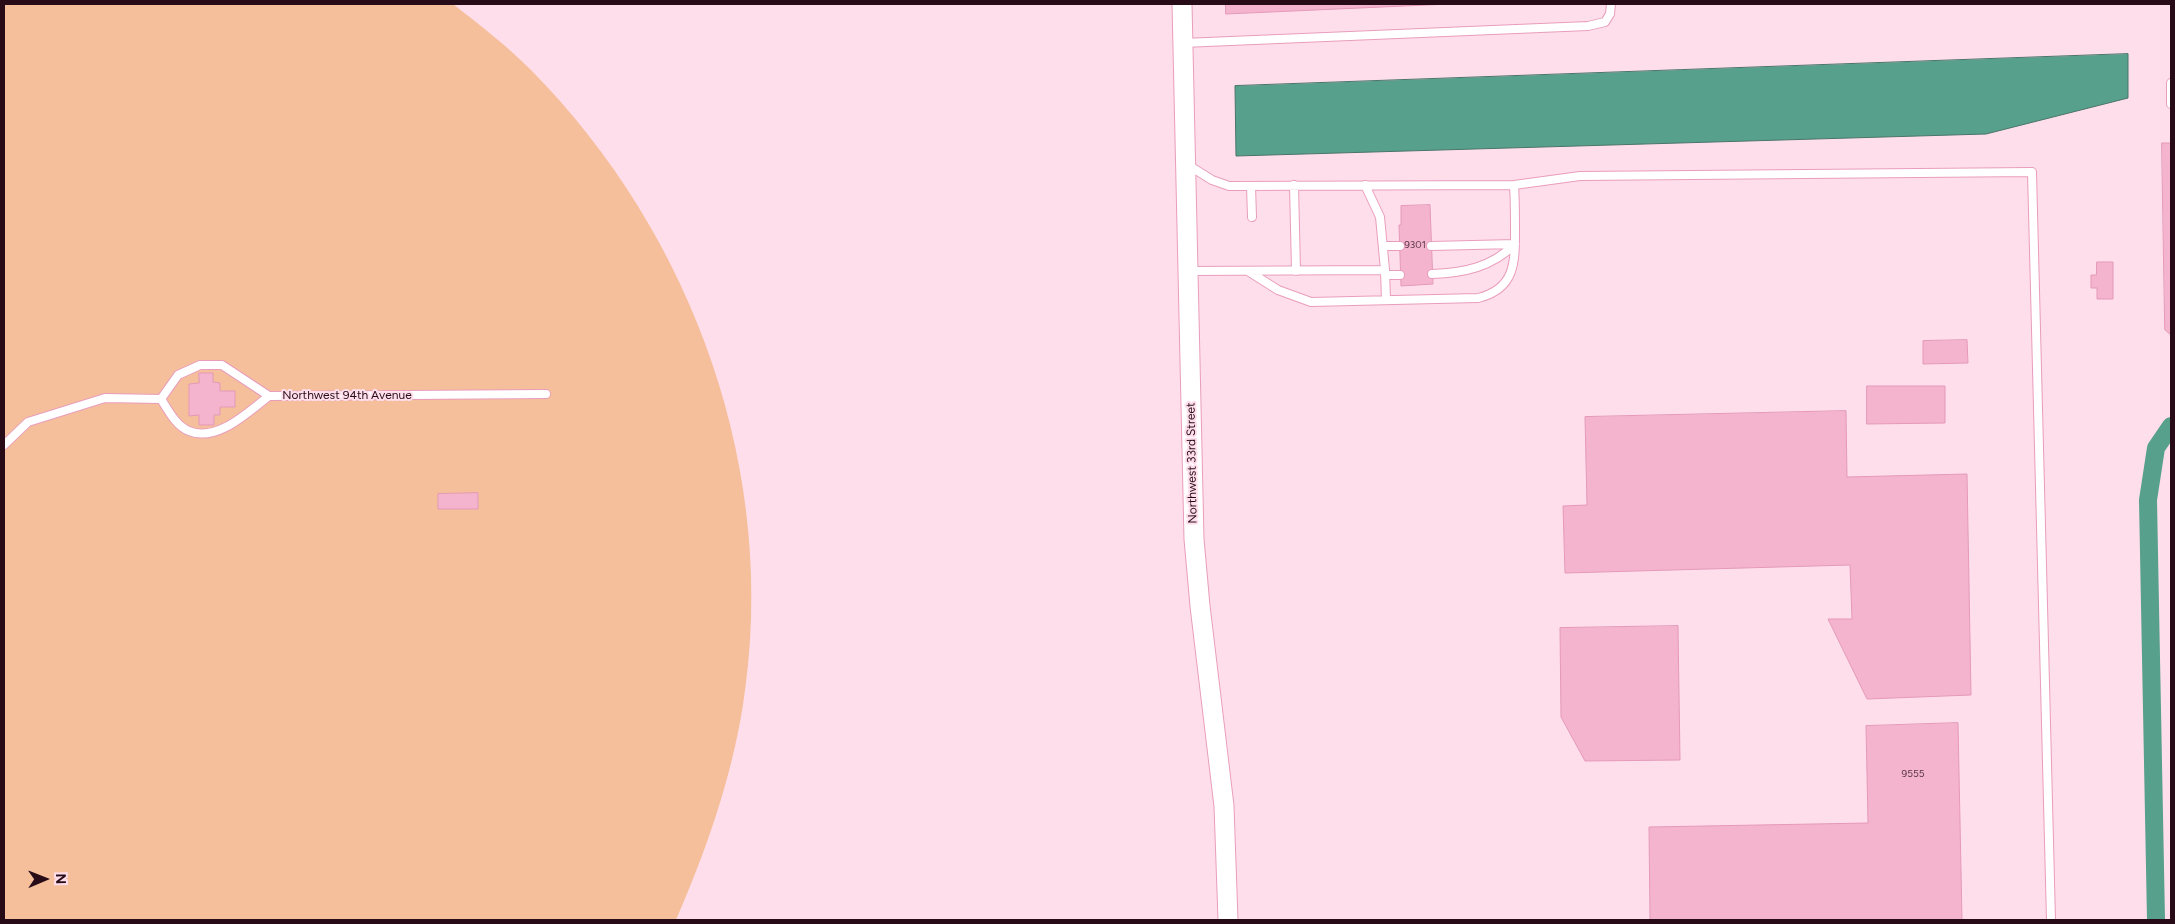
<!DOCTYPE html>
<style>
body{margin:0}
#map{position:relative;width:2175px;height:924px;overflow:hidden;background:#ffdeeb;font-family:Figtree,sans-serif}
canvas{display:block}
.frame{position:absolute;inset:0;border:5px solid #270c18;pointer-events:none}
.north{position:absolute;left:20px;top:854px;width:50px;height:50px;-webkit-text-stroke:4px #ffdeeb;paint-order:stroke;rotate:89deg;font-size:14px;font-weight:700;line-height:20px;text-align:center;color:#270c18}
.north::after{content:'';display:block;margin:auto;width:18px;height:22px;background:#270c18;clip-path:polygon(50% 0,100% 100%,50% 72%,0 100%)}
</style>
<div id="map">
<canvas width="2175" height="924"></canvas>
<div class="frame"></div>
<div class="north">N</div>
</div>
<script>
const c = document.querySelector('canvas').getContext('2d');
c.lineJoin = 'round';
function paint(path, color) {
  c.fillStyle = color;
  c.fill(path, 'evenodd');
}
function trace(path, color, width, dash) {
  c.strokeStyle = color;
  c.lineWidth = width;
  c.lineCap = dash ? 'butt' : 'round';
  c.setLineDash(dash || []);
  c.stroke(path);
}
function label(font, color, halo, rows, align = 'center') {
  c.font = font + ' Figtree,sans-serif';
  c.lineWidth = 4;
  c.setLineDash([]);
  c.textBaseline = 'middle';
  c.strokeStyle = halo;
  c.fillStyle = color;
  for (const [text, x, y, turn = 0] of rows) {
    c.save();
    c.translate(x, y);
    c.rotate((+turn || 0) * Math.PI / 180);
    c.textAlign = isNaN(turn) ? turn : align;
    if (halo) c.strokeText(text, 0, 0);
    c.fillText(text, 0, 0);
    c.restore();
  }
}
const green = new Path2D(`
 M4,4H453C480,25 507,46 531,70C694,235 780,474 743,705C731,780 706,851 676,920H4Z`);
const water = new Path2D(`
 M2128,54V98L1986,134L1236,156L1235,86Z`);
const canal = new Path2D(`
 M2156,920L2148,500L2156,448L2171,426`);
const building = new Path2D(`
 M1226,4H1449L1226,14Z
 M2162,143H2171V335L2165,330Z
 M1430,205L1433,284L1401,286L1399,225H1401V206Z
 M2097,262H2113V299H2097V288H2091V275H2096Z
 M1967,340L1968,363L1923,364V341Z
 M199,373H213V382L220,383V391H235V407H220V415H214V425H199V415L189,416V384L199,383Z
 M1867,386H1945V423L1867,424Z
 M1846,411L1847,477L1967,474L1971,695L1867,699L1828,619H1852L1850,565L1565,573L1563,506L1587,505L1585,417Z
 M478,493V509H438V494Z
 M1678,626L1680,760L1585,761L1561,717L1560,628Z
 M1958,723L1962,920H1650L1649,827L1868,823L1866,726Z`);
const service = new Path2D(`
 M1183,43L1588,26L1605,22L1610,14L1611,4
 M2171,83V104
 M1188,165L1212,180L1229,186L1514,185L1580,176L2032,172L2051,920
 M1294,185L1296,271
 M1251,186L1252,217
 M1384,246H1400
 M1431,246L1515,244
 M1385,270L1386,300
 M1189,271L1385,270L1380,217L1365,185
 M1248,271L1278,290L1311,302L1478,298C1515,289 1515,263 1515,231C1515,216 1515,200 1514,185
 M1432,274C1464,273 1492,267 1515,244
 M1385,275H1400
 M161,399C168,410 176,426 189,431C217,443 249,411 269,396
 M4,445L28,422L105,398L161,399L178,375L200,365H222L269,396L546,394`);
const tertiary = new Path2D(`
 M1182,4L1194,539L1200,606L1224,806L1228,920`);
const numberNames = [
 ["9301",1415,245],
 ["9555",1913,774]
];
const streetNames = [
 ["Northwest 94th Avenue",347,395],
 ["Northwest 33rd Street",1192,463,-91]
];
paint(green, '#f5bf9c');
paint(water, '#57a08c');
trace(water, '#497469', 1);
trace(canal, '#57a08c', 18);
paint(building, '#f4b4ce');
trace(building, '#e499b8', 1);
trace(service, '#e99dbc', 10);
trace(tertiary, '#e99dbc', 21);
trace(service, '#fff', 8);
trace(tertiary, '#fff', 19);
label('10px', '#5a3646', null, numberNames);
label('12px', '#270c18', '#ffdeeb', streetNames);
</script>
